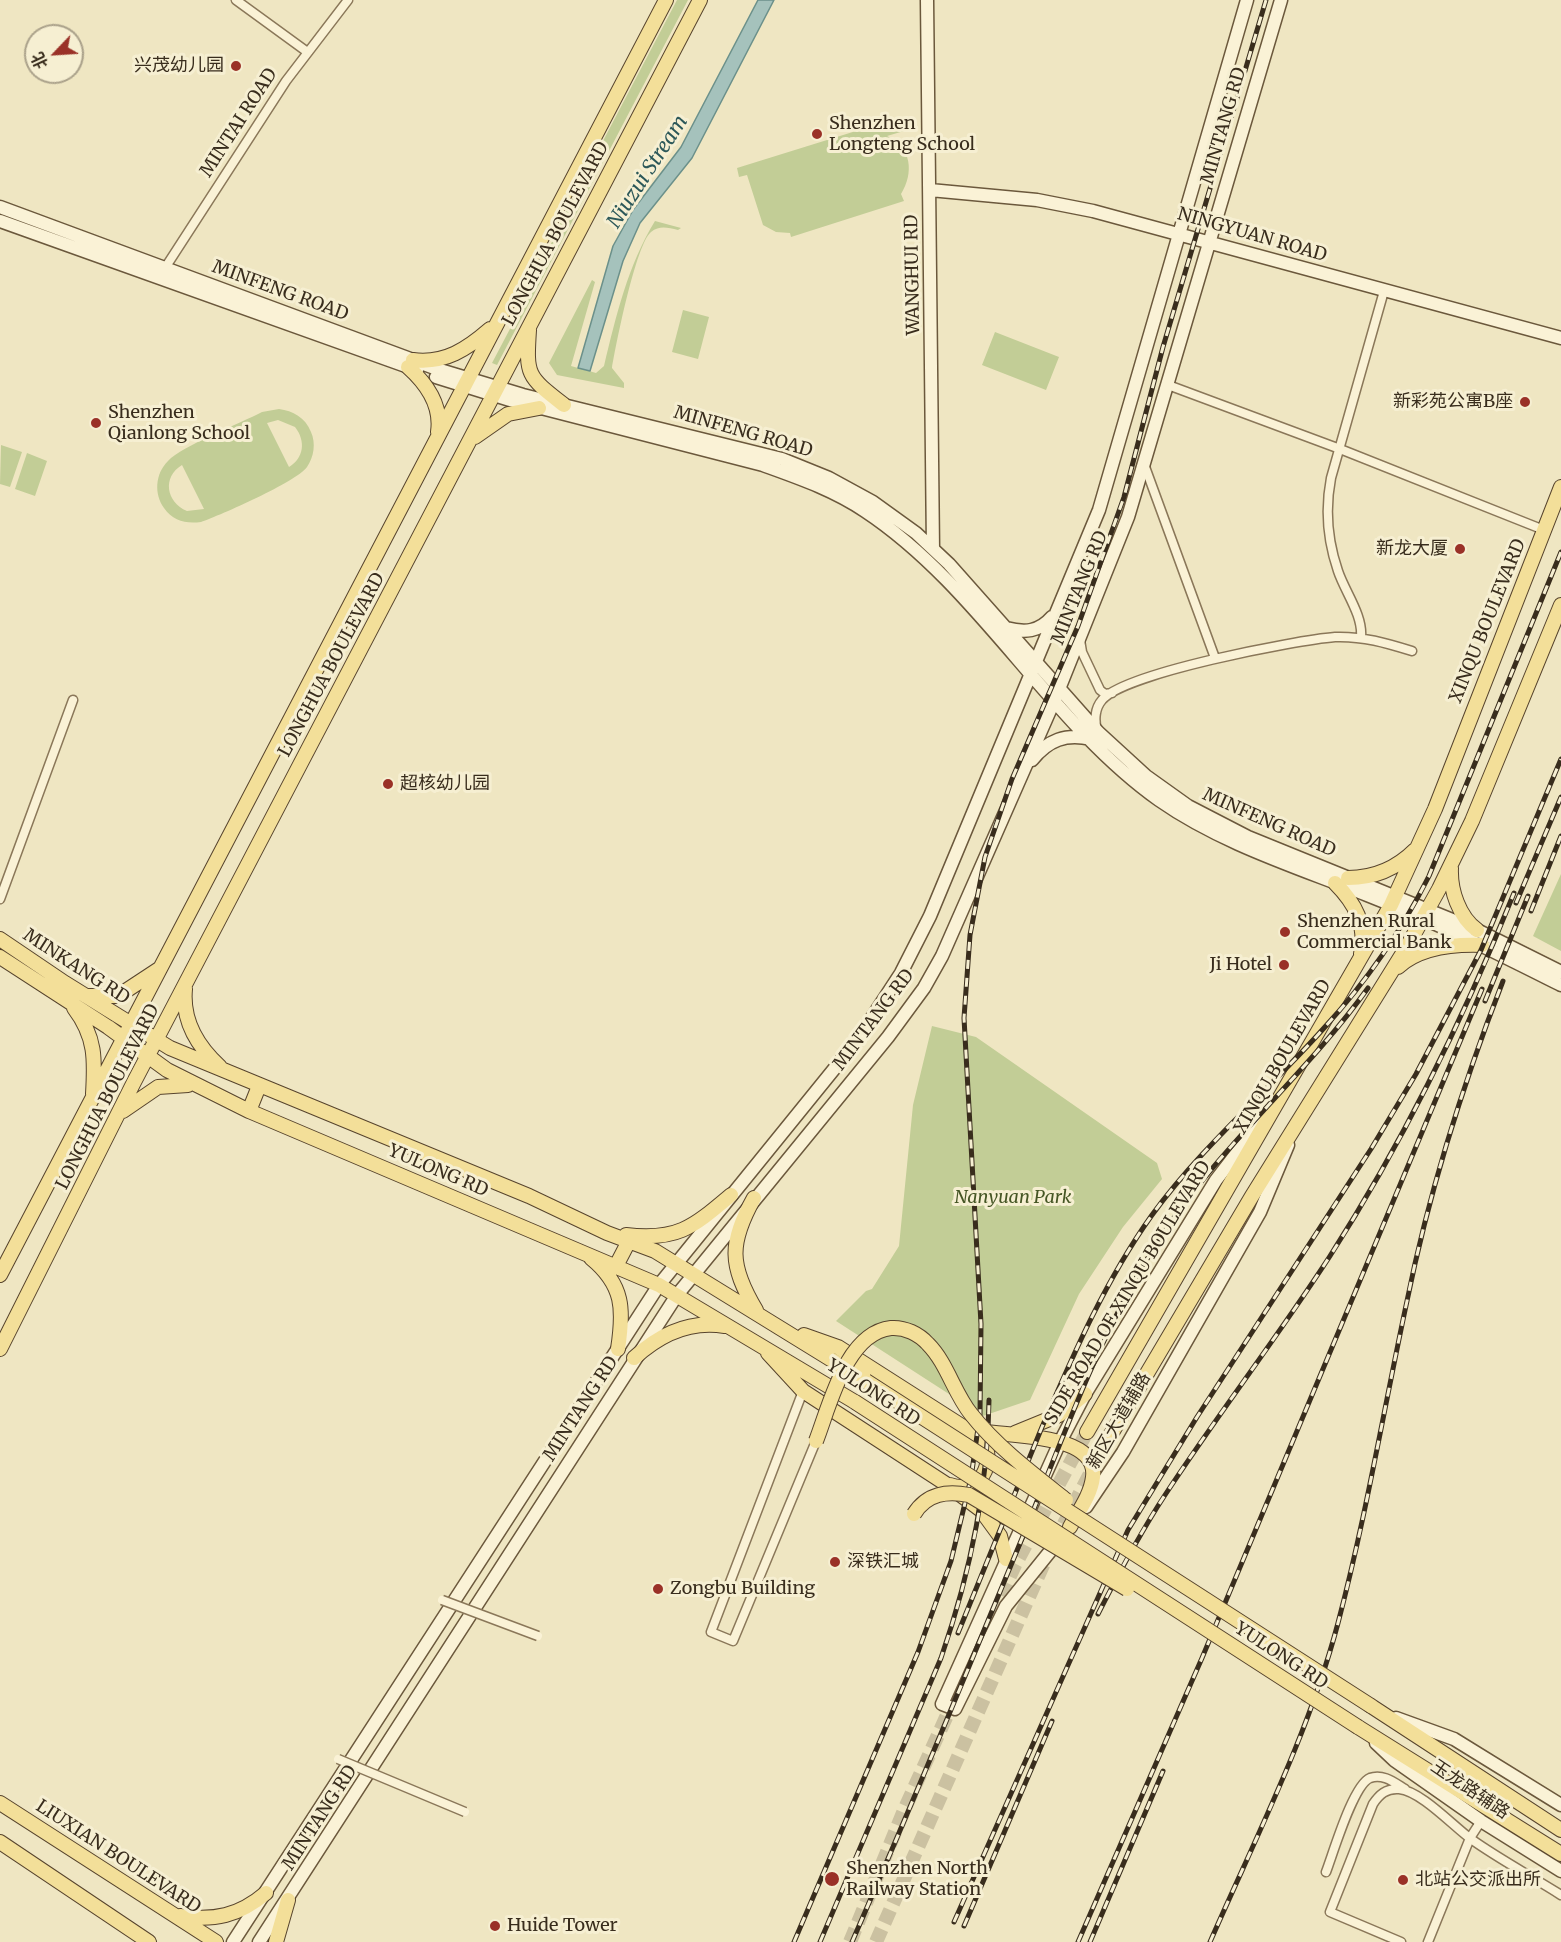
<!DOCTYPE html>
<meta charset="utf-8">
<style>
body{margin:0}
#map{position:relative;width:1561px;height:1942px;overflow:hidden;background:#efe6c2;font-family:Merriweather,"Noto Sans SC",serif}
canvas{display:block}
.north{position:absolute;left:24px;top:24px;width:60px;height:60px;box-sizing:border-box;background:#f6efd2;border:2px solid #aaa18a;border-radius:50%;rotate:245deg;font-size:16px;font-weight:700;line-height:24px;text-align:center;color:#392d1d}
.north::after{content:'';display:block;margin:auto;width:21px;height:27px;background:#9a3127;clip-path:polygon(50% 0,100% 100%,50% 72%,0 100%)}
</style>
<div id="map">
<canvas width="1561" height="1942"></canvas>
<div class="north">北</div>
</div>
<script>
const c = document.querySelector('canvas').getContext('2d');
c.lineJoin = 'round';
function paint(path, color) {
  c.fillStyle = color;
  c.fill(path, 'evenodd');
}
function trace(path, color, width, dash) {
  c.strokeStyle = color;
  c.lineWidth = width;
  c.lineCap = dash ? 'butt' : 'round';
  c.setLineDash(dash || []);
  c.stroke(path);
}
function label(font, color, halo, rows, align = 'center') {
  c.font = font + ' Merriweather,"Noto Sans SC",serif';
  c.lineWidth = 6;
  c.setLineDash([]);
  c.textBaseline = 'middle';
  c.strokeStyle = halo;
  c.fillStyle = color;
  for (const [text, x, y, turn = 0] of rows) {
    c.save();
    c.translate(x, y);
    c.rotate((+turn || 0) * Math.PI / 180);
    c.textAlign = isNaN(turn) ? turn : align;
    if (halo) c.strokeText(text, 0, 0);
    c.fillText(text, 0, 0);
    c.restore();
  }
}
const green = new Path2D(`
 M677,0H688L497,365L492,363L532,287L562,219Z
 M901,117L904,131L887,136C912,147 914,173 901,194L904,201L791,237L790,233L776,232L763,225L747,175L739,177L737,168Z
 M655,221L681,228L678,230C668,228 660,225 651,232C636,244 616,344 612,368L624,383V388L557,375L549,363L592,280L595,282L571,366L596,373L604,366C616,316 628,265 655,221Z
 M683,310L709,317L698,359L672,352Z
 M995,332L1059,357L1046,390L982,365Z
 M279,409C293,411 305,417 311,432C316,443 314,457 307,467C296,482 221,515 201,522C186,524 173,521 164,508C154,494 155,474 168,461C182,446 241,423 262,412ZM278,420L295,427C306,441 304,458 289,467L267,423ZM182,465L204,509L187,511C166,502 162,477 182,465Z
 M1,445L22,452L10,487L0,484Z
 M27,453L47,461L35,496L15,489Z
 M1561,874V951L1533,936Z
 M932,1026L976,1037L1157,1163L1162,1179L1123,1227L1079,1294L1030,1400L983,1416L836,1321L866,1291L872,1289L899,1246L913,1105Z`);
const water = new Path2D(`
 M758,0H774L692,158L640,223L623,261L590,371L578,368L613,246L633,210L681,147Z`);
const primaryTunnel = new Path2D(`
 M1054,1543L1107,1441
 M850,1942L905,1808L1015,1565L1087,1432
 M876,1942L1044,1563`);
const street = new Path2D(`
 M236,0L306,51
 M165,268L286,81L348,0
 M1168,385L1340,449L1544,530
 M1144,464L1215,658
 M1361,637C1363,615 1345,592 1338,571C1328,542 1325,509 1331,478L1384,291
 M1080,640L1082,652L1100,690L1105,694L1112,693
 M1097,730C1094,720 1095,708 1102,700C1124,673 1297,640 1335,637C1363,636 1386,643 1412,651
 M0,899L73,700
 M803,1391L711,1632L733,1641L816,1441
 M1326,1872C1333,1854 1353,1785 1370,1778C1383,1773 1395,1783 1405,1789
 M1401,1942L1330,1912L1373,1804C1379,1795 1386,1788 1399,1789C1421,1791 1453,1826 1471,1839C1499,1859 1531,1876 1561,1895
 M1428,1942L1470,1838L1481,1821`);
const secondary = new Path2D(`
 M927,0L933,549
 M930,190L1037,200L1093,211L1561,338
 M0,207L440,370L523,395L782,459L829,478L873,502L916,533L949,564L1098,732L1146,776L1188,806L1248,837L1477,930L1561,972
 M0,221L417,370
 M436,377L510,400L763,465C799,478 834,490 865,511C980,587 1049,722 1159,800C1222,844 1297,867 1367,895C1434,921 1497,953 1561,985
 M1006,628C1025,633 1039,632 1052,617
 M1032,760C1048,740 1066,733 1091,739
 M1086,1507L1123,1452L1260,1212L1288,1145
 M1060,1539L1006,1606L955,1709L942,1704L1060,1442L1085,1394L1216,1180L1260,1123
 M1396,1718L1454,1739L1561,1805
 M1376,1743L1394,1760L1481,1821L1561,1871
 M233,1942L659,1285L856,1042L901,973L930,916L1099,510L1247,0
 M259,1942L677,1295L888,1037L924,988L942,956L1055,699L1128,517L1281,0`);
const primary = new Path2D(`
 M529,330C526,376 527,376 564,405
 M413,360C445,364 467,349 490,329
 M408,367C427,384 442,405 438,432
 M475,437L508,414L539,408
 M1451,868C1450,890 1459,917 1477,930
 M1348,878C1375,878 1396,869 1415,850
 M1335,883C1355,903 1367,925 1361,954
 M0,939L65,983L170,1048L529,1196L607,1233L655,1251L866,1381
 M0,957L108,1027L167,1070L249,1111L659,1285L855,1402
 M1398,967C1420,947 1453,944 1482,945
 M185,989C182,1020 197,1046 220,1067
 M88,996H118L159,969
 M74,1008C96,1037 95,1060 93,1094
 M123,1111L158,1087L188,1085
 M249,1111L259,1086
 M754,1198C729,1243 729,1265 756,1310
 M626,1235C678,1241 693,1227 731,1195
 M591,1258C624,1285 624,1310 618,1349
 M616,1266L629,1241
 M0,1275L666,0
 M804,1335L838,1347L982,1439C997,1463 980,1495 950,1485
 M0,1349L134,1082L700,0
 M768,1353L803,1391L946,1484L981,1510L1000,1536L1006,1559
 M634,1358C659,1335 690,1320 725,1326
 M981,1431C1009,1437 1099,1433 1093,1477C1091,1495 1078,1512 1070,1527
 M1087,1432L1391,905L1435,809L1561,487
 M1015,1433L1059,1415L1085,1394
 M1107,1441L1252,1196L1408,945L1439,889L1472,821L1561,605
 M1371,1706L1561,1830
 M1358,1727L1561,1854
 M0,1803L216,1942
 M0,1842L149,1942
 M180,1916C214,1921 239,1916 266,1893
 M276,1942L288,1900`);
const rail = new Path2D(`
 M1516,903L1561,797
 M1531,911L1561,836
 M1485,1001L1528,896
 M1098,1614C1119,1573 1140,1533 1165,1495C1218,1414 1277,1338 1330,1256C1403,1142 1463,1020 1514,893
 M958,1633C986,1564 1014,1496 1042,1427C1074,1353 1105,1281 1152,1215C1202,1146 1268,1091 1324,1028C1366,982 1401,932 1429,876L1561,552
 M954,1922L1128,1530L1197,1417L1371,1149L1416,1074L1481,950L1561,759
 M964,1926L1052,1721
 M794,1942L918,1652L951,1561L971,1478L980,1414L981,1324L964,1018L970,935L985,857L1012,779L1078,626L1124,497L1163,347L1266,0
 M820,1942L941,1658C970,1574 988,1489 989,1400
 M852,1942C911,1807 967,1672 1023,1536C1061,1443 1099,1336 1152,1251C1211,1153 1302,1080 1368,988
 M1078,1942L1202,1658L1482,989
 M1090,1942L1163,1771
 M1210,1942C1256,1837 1309,1733 1338,1623C1366,1517 1384,1408 1407,1301C1429,1192 1463,1084 1503,981`);
const streetBridge = new Path2D(`
 M442,1600L538,1636
 M338,1759L465,1812`);
const primaryBridge = new Path2D(`
 M866,1381L1371,1706
 M855,1402L1358,1727
 M816,1441C830,1405 846,1333 891,1328C905,1327 919,1334 928,1344C947,1363 954,1393 971,1414C997,1447 1033,1474 1066,1500
 M914,1514C927,1493 947,1491 969,1495L1127,1589`);
const markers = [
 [236,66,6,"#9a3127"],
 [817,134,6,"#9a3127"],
 [1525,402,6,"#9a3127"],
 [96,423,6,"#9a3127"],
 [1460,549,6,"#9a3127"],
 [388,784,6,"#9a3127"],
 [1285,932,6,"#9a3127"],
 [1284,965,6,"#9a3127"],
 [835,1562,6,"#9a3127"],
 [658,1589,6,"#9a3127"],
 [832,1879,8,"#9a3127"],
 [1403,1880,6,"#9a3127"],
 [495,1926,6,"#9a3127"]
];
const poiNames = [
 ["兴茂幼儿园",224,66,"right"],
 ["Shenzhen",829,124],
 ["Longteng School",829,145],
 ["新彩苑公寓B座",1513,402,"right"],
 ["Shenzhen",108,413],
 ["Qianlong School",108,434],
 ["新龙大厦",1448,549,"right"],
 ["超核幼儿园",400,784],
 ["Shenzhen Rural",1297,922],
 ["Commercial Bank",1297,943],
 ["Ji Hotel",1272,965,"right"],
 ["深铁汇城",847,1562],
 ["Zongbu Building",670,1589],
 ["Shenzhen North",846,1869],
 ["Railway Station",846,1890],
 ["北站公交派出所",1415,1880],
 ["Huide Tower",507,1926]
];
const streetNames = [
 ["MINTAI ROAD",239,123,-57],
 ["MINTANG RD",1224,126,-74],
 ["LONGHUA BOULEVARD",556,234,-62],
 ["NINGYUAN ROAD",1252,235,16],
 ["WANGHUI RD",913,275,-91],
 ["MINFENG ROAD",280,291,20],
 ["MINFENG ROAD",743,432,16],
 ["MINTANG RD",1080,588,-68],
 ["XINQU BOULEVARD",1488,621,-68],
 ["LONGHUA BOULEVARD",332,665,-62],
 ["MINFENG ROAD",1269,823,24],
 ["MINKANG RD",76,967,33],
 ["MINTANG RD",874,1020,-53],
 ["XINQU BOULEVARD",1283,1057,-60],
 ["LONGHUA BOULEVARD",108,1097,-63],
 ["YULONG RD",438,1171,23],
 ["SIDE ROAD OF XINQU BOULEVARD",1128,1293,-59],
 ["YULONG RD",873,1393,33],
 ["MINTANG RD",581,1409,-57],
 ["新区大道辅路",1119,1421,-60],
 ["YULONG RD",1281,1656,33],
 ["玉龙路辅路",1470,1790,34],
 ["MINTANG RD",320,1818,-57],
 ["LIUXIAN BOULEVARD",118,1857,33]
];
const parkNames = [
 ["Nanyuan Park",1013,1198]
];
const waterNames = [
 ["Niuzui Stream",648,172,-57]
];
paint(green, '#c2cd96');
paint(water, '#a5c2bc');
trace(water, '#6b908a', 1.5);
trace(primaryTunnel, '#cbc1a1', 14, [14, 7]);
trace(street, '#8a7759', 11);
trace(secondary, '#6b583c', 15);
trace(primary, '#57442d', 16);
trace(street, '#faf2d6', 8);
trace(secondary, '#faf2d6', 12);
trace(primary, '#f3df99', 14);
trace(rail, '#392d1d', 5);
trace(rail, '#f6efd2', 3, [9]);
trace(streetBridge, '#8a7759', 11, []);
trace(primaryBridge, '#57442d', 16, []);
trace(streetBridge, '#faf2d6', 8);
trace(primaryBridge, '#f3df99', 14);
for (const [x, y, r, color] of markers) {
  const dot = new Path2D();
  dot.arc(x, y, r, 0, 2 * Math.PI);
  c.fillStyle = color;
  c.fill(dot);
  trace(dot, '#f6efd2', 2);
}
label('18px', '#392d1d', '#f6efd2', poiNames, 'left');
label('18px', '#392d1d', '#f6efd2', streetNames);
label('italic 18px', '#455624', '#f6efd2', parkNames);
label('italic 20px', '#2c5859', '#f6efd2', waterNames);
</script>
